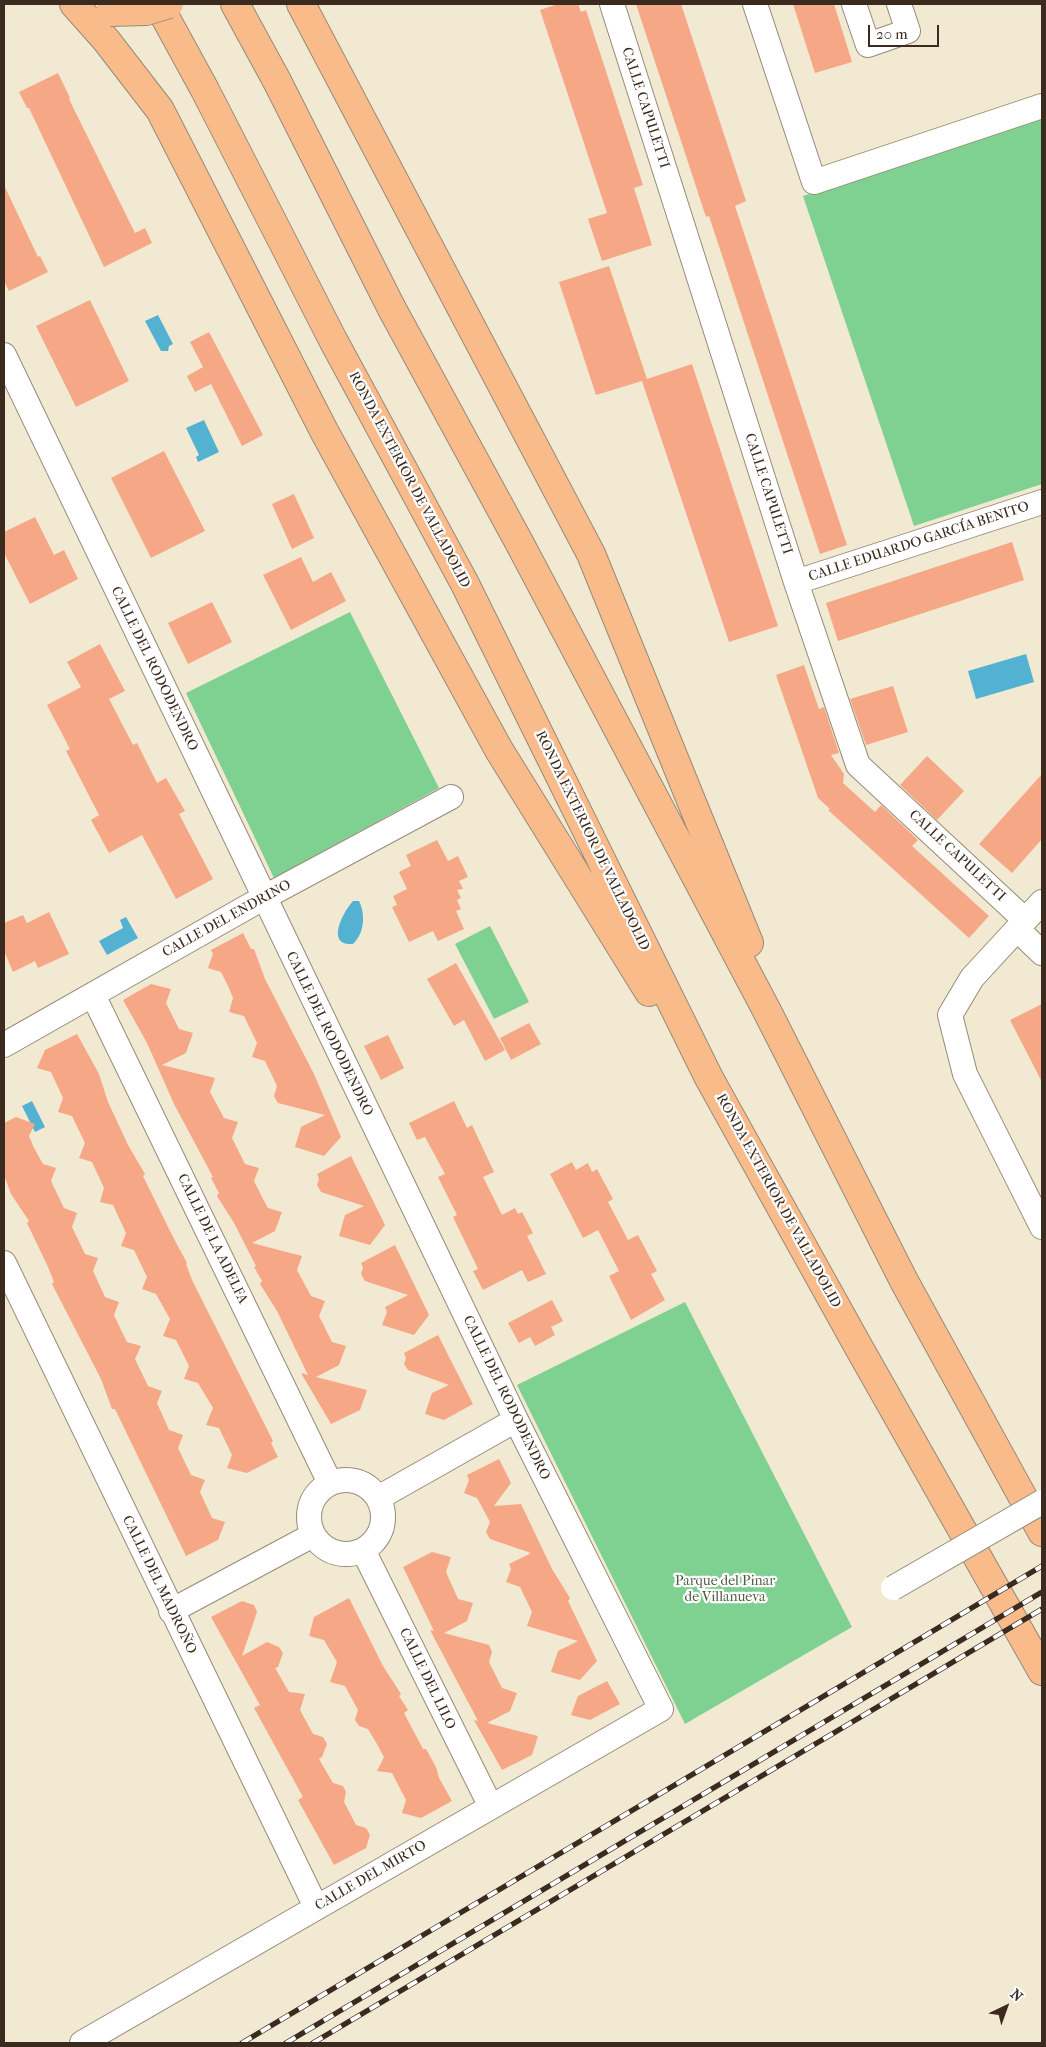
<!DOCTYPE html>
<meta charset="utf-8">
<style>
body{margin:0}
#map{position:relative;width:1046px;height:2047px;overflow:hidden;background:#f2e9d3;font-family:"IM FELL French Canon",serif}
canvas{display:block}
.frame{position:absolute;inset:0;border:5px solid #3b2a1e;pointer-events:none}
.north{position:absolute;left:981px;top:1982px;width:50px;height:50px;-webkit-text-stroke:4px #fff;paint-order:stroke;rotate:42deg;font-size:14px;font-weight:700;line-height:20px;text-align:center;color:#3b2a1e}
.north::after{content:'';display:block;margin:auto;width:18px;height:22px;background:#3b2a1e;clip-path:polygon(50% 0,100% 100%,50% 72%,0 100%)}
.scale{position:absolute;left:868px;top:25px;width:71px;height:22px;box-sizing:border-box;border:2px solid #3b2a1e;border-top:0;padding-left:6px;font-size:15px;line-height:18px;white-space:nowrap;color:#3b2a1e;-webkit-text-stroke:4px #fff;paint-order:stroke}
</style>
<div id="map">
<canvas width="1046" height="2047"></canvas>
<div class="frame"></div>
<div class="north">N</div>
<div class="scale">20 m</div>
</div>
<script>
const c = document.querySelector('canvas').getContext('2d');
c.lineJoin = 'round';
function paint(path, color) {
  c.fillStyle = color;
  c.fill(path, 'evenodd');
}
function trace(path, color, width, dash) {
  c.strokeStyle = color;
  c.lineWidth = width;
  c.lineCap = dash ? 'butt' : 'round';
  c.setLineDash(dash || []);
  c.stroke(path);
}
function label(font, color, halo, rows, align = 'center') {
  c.font = font + ' "IM FELL French Canon",serif';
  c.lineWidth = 4.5;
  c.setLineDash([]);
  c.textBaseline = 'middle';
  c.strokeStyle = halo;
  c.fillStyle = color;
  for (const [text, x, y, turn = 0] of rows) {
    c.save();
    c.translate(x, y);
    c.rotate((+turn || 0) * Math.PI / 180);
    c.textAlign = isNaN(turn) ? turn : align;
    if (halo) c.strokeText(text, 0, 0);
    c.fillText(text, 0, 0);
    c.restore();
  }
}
const green = new Path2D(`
 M1042,117V484L914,526L803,196Z
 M350,612L439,788L274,878L186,693Z
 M490,926L529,1002L494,1019L455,944Z
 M685,1302L852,1627L685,1724L517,1385Z`);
const water = new Path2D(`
 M158,315L173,344L169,346L168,351H161L145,321Z
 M204,420L219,452L198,462L196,457L199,455L186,428Z
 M1026,654L1034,682L976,699L968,671Z
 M353,901H359C366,915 364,934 353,944C325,946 343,912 353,901Z
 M126,917L138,938L107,955L99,941L123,928L120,920Z
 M32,1101L45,1127L35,1132L22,1106Z`);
const building = new Path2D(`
 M558,4H578L581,12L586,10L643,185L634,188L652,245L602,261L588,219L607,213L540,10Z
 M636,4H681L746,201L735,206L847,545L820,554L709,216L706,217Z
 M793,4H834L852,62L815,73Z
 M58,73L70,98L69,99L135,233L145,228L152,243L104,267L29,108H27L19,92Z
 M4,185L38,257L40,256L48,272L9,291L4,281Z
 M609,266L647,379L692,364L778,626L729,642L642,381L596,395L559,282Z
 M90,300L129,381L76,407L36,326Z
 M209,332L263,435L242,446L211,384L195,392L187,376L203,367L190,342Z
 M164,451L205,531L151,558L111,478Z
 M294,494L314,538L292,549L272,504Z
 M35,517L54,555L64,550L78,579L30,604L4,553V532Z
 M1012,542L1024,580L838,641L826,603Z
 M301,557L313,582L331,572L346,601L291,630L263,575Z
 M212,602L232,642L188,664L168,623Z
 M100,644L125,691L109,699L133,745L137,743L157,783L166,778L185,811L179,814L213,879L176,899L142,835L109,853L91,820L99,815L66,751L70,749L47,705L81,687L67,662Z
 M804,665L819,709L824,707L839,753L831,755L844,774L843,783L875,812L881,805L918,840L912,846L989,916L969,938L828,810L830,809L818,798L776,675Z
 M893,686L908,732L866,745L850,699Z
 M927,756L964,791L937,820L900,785Z
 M1042,774V839L1012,873L979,844Z
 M437,840L448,861L458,856L468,877L459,881L463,889L457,890L461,898L457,900L461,909L456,911L464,929L438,941L433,931L409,942L392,907L397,905L393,896L407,889L399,872L411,866L406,855Z
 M49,912L69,954L38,968L35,961L13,972L4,951V923L23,915L27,923Z
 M243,933L251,949H254L265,979L314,1074L341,1137L324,1156L295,1147L301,1127L325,1115L278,1103L274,1096L277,1086L265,1061L252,1057L257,1043L244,1016L229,1012L233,998L229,988L221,972L208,968L213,954L211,950Z
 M456,963L505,1050L485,1061L464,1020L454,1026L427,979Z
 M151,984L171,989L166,1003L179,1029L193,1033L186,1053L162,1065L215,1078L210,1092L224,1118L238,1122L232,1138L245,1164L259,1168L254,1181L264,1201L268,1208L282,1212L275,1231L252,1243L302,1256L297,1270L311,1296L325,1301L319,1316L332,1342L346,1346L339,1365L316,1377L367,1390L360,1410L331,1424L301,1373L308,1375L277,1311L260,1284L262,1281L254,1267L256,1266L234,1223L217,1196L219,1193L211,1178L213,1177L174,1104L147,1043L123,1000Z
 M1042,1004V1082L1010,1020Z
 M529,1023L541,1044L511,1060L500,1038Z
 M77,1034L99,1074L108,1102L128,1145L145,1174L143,1176L172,1235L187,1263L186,1264L192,1280L273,1441L271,1443L278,1457L247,1473L227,1468L232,1455L219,1428L206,1425L213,1408L198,1383L184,1379L189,1366L176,1340L163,1336L170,1319L156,1294L142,1289L147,1277L134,1250L121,1246L126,1233L113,1205L100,1202L104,1188L92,1162L79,1158L85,1143L72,1116L58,1112L63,1098L51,1072L37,1068L45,1050Z
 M388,1035L404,1068L381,1080L364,1046Z
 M454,1101L467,1128L472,1125L494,1172L483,1177L502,1215L515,1208L518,1214L522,1212L533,1233L527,1236L546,1274L528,1282L522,1270L483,1290L473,1271L478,1269L453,1217L457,1215L438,1177L445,1174L425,1137L417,1140L409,1123Z
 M16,1117L35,1124L29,1136L34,1148L43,1164L56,1168L51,1181L64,1208L77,1213L72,1227L85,1254L98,1258L93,1271L105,1297L119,1302L114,1315L121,1330L127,1342L141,1346L135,1359L148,1386L162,1391L157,1403L169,1430L183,1435L178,1448L191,1475L205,1480L200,1492L212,1518L225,1522L218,1540L186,1556L115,1409H112L101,1379L52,1284L54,1282L48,1267L27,1223L29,1221L11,1194L4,1175V1123Z
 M351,1156L385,1225L370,1245L339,1236L345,1215L364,1206L321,1192L317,1185L319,1179L317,1174Z
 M572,1162L576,1170L588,1163L592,1172L597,1169L613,1199L608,1202L628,1240L638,1235L657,1271L651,1274L665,1300L631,1320L609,1276L619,1271L598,1230L583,1238L550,1174Z
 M395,1245L429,1315L414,1335L382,1325L387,1312L385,1307L408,1295L365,1281L361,1274L363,1268L361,1263Z
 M552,1300L563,1321L551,1327L555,1335L535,1346L530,1337L519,1343L508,1323Z
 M438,1335L473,1404L444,1420L425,1414L432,1393L449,1385L408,1370L404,1364L406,1358L404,1353Z
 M499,1459L511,1483L494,1506L521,1504L552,1569L570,1598L568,1601L597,1661L580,1680L551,1672L558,1651L578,1641L527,1626L532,1612L520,1587L506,1582L511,1569L509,1564L531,1553L490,1539L486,1532L490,1522L477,1498L464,1493L469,1480L467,1475Z
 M432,1552L451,1557L446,1572L458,1599L473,1603L467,1621L444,1633L489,1645L492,1652L489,1662L502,1688L517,1693L510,1711L487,1723L538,1736L532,1755L502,1770L474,1720L478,1721L430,1630L434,1631L403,1567Z
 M349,1598L383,1666L401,1694L399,1696L408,1710L404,1713L423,1749H426L436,1767L439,1778L452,1801L421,1818L402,1813L406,1800L392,1773L377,1771L384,1757L377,1744L368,1729L359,1726L355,1720L358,1710L345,1686L330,1682L337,1662L324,1640L309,1636L314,1617Z
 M242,1601L254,1605L257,1612L242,1656L267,1642L279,1647L283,1653L278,1667L275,1668L289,1692L305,1694L300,1710L313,1734L323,1737L327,1744L322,1757L319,1759L333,1783L343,1786L346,1792L344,1802L356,1825L366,1828L370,1835L366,1848L334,1865L298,1800L303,1797L254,1708L260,1705L211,1617Z
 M607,1681L620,1704L590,1720L571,1715L578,1696Z`);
const minor = new Path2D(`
 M612,4L796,582L858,765L1025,920
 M755,4L814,182L1042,106
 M854,4L868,45L908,31L899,4
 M4,355L516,1420L661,1709L82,2043
 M796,582L1042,502
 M1042,902L972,978L950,1015L965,1074L1042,1227
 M1017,929L1042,953
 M93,995L330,1483
 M4,1045L263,898L451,797
 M4,1263L316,1907
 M309 1517a37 37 0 1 1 74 0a37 37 0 1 1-74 0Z
 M378,1498L516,1420
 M363,1550L491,1807
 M171,1611L313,1535`);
const highway = new Path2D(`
 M74,4L106,40L160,110L324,431L499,750L649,992
 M158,4L205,90L333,340L465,584L709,1078L858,1346L1042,1671
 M235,4L277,81L392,309L520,544L766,1009L904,1281L1042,1532
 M301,4L591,554L749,943`);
const rail = new Path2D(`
 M242,2043L1042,1566
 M286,2043L1042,1592
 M313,2043L1042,1609`);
const minorBridge = new Path2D(`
 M893,1588L1042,1502`);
const majorBridge = new Path2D(`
 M110,12L146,11L169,4`);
const streetNames = [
 ["CALLE CAPULETTI",645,108,72],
 ["RONDA EXTERIOR DE VALLADOLID",409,480,62],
 ["CALLE CAPULETTI",768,494,72],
 ["CALLE EDUARDO GARCÍA BENITO",919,542,-18],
 ["CALLE DEL RODODENDRO",154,669,64],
 ["RONDA EXTERIOR DE VALLADOLID",592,841,64],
 ["CALLE CAPULETTI",957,856,43],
 ["CALLE DEL ENDRINO",227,919,-29],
 ["CALLE DEL RODODENDRO",329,1034,64],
 ["RONDA EXTERIOR DE VALLADOLID",778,1201,61],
 ["CALLE DE LA ADELFA",212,1239,64],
 ["CALLE DEL RODODENDRO",506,1398,64],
 ["CALLE DEL MADROÑO",159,1585,64],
 ["CALLE DEL LILO",427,1679,64],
 ["CALLE DEL MIRTO",371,1876,-30]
];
const parkNames = [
 ["Parque del Pinar",725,1582],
 ["de Villanueva",725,1598]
];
paint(green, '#7fd192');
paint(water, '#53b1d2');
paint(building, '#f5a786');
trace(minor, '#968a78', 26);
trace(highway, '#968a78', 30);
trace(minor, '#fff', 24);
trace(highway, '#fabb8b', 28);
trace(rail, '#3b2a1e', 5.5);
trace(rail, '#fff', 4, [11]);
trace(minorBridge, '#968a78', 26, []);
trace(majorBridge, '#968a78', 30, []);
trace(minorBridge, '#fff', 24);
trace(majorBridge, '#fabb8b', 28);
label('14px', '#3b2a1e', '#fff', streetNames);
label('14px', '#4f5c41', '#fff', parkNames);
</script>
